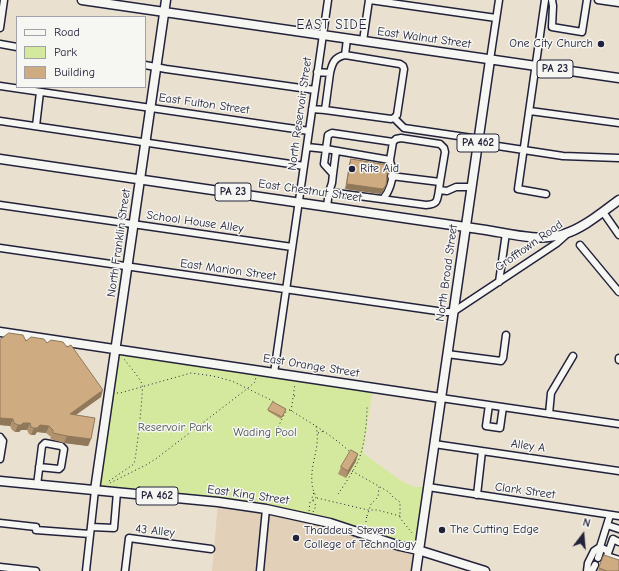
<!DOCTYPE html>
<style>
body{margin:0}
#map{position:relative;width:619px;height:571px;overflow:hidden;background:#eae0d0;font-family:"Comic Neue",sans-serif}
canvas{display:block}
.legend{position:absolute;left:16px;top:16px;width:130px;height:72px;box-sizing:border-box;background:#f6f6f2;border:1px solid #a1a1a9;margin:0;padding:5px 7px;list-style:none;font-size:12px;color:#22223b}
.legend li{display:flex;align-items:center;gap:8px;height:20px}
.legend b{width:20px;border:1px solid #a1a1a9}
.north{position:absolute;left:563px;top:515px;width:40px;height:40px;-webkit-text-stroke:3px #f6f6f2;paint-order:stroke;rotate:16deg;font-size:11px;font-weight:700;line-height:16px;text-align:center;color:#22223b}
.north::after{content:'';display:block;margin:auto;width:14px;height:18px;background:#22223b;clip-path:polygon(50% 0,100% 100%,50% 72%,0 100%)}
</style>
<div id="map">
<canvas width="619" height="571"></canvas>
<ul class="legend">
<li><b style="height:5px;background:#f6f6f2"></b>Road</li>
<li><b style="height:11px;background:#d4e99d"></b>Park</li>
<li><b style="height:11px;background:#ceab80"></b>Building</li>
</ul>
<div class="north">N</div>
</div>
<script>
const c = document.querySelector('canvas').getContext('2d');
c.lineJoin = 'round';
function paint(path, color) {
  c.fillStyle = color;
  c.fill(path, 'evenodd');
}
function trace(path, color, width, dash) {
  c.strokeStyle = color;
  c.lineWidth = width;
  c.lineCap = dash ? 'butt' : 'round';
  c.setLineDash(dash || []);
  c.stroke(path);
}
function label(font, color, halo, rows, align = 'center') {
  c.font = font + ' "Comic Neue",sans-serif';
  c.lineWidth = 3;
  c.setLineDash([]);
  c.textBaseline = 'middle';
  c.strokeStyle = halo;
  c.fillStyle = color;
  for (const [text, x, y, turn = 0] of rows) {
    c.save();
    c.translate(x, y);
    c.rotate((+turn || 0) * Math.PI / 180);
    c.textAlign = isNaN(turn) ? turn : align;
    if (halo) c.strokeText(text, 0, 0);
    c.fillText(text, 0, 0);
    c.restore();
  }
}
const built = new Path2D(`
 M218,502L266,509L418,550L416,571H212Z`);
const green = new Path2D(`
 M115,349L373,388L363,453L400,480L414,487H428L418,550L310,518L95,490Z`);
const path = new Path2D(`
 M117,393H120L191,373L213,376L232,381L273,401L275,404
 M294,396H298
 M285,410H290C311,423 332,435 350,452
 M291,411L295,384
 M278,427L286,411
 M318,433L324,431
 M352,471L389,492L393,497L400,502V518L412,533
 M109,481L134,464C136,459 144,388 142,384C138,375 129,366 124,359
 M110,483L146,465L157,458L248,388L255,382L256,377
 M338,494C345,484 358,465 361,453C365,440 367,420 367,407
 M317,498L368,510H377L400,516
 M309,511L310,502L316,498C315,493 312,489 312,483C310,462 321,448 316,426
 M313,512L316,506L312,498L314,492
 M367,516L371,504L378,497L379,487
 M366,522L367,514`);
const minor = new Path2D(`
 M370,0L496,18
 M545,0L518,189L546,194
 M552,0L553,6L552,27L582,32L587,0
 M598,0L619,3
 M0,28L4,0
 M363,41L369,0
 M0,44L17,47
 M345,55L347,39
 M490,60L499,0
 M145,65L166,69L315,90
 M0,86L309,131
 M312,109L325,110L330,73L317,72
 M325,110L391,119L394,118L397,115L404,69L403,66L400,64L345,55C334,57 332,64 330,73
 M530,111L619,123
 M394,118L404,128L479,139
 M0,121L304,166
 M36,126L40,92
 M478,143L563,156L619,158
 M307,147L326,149L328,135L332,133L393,142L396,139L401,138L440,144L444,148L445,152L440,182
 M390,160L393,142
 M333,174L336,151
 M391,176L440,182L439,190L447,191L456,187H471
 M329,192L332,183L333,174L324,164L326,149L390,160C390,164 392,165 392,169C394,179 389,192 383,199
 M0,205L292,247
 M327,206L329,192L426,205C438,204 437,201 439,190
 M603,212L619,235
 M580,245L619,292
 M0,248L444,312H453L557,243L567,234
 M499,282L506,233
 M447,354L501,361L503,358L506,335
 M619,360V358
 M274,373L328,0
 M441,398L619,424
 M489,405L486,426L500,428L503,407
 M549,414L551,393L573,356
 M0,437L3,441L0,459
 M434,444L619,471
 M37,485L42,446L45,443L61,446L64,449L61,467L59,469L39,467
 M428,487L619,516
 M477,495L482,451
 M0,523L36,527V530L90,534
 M607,525L619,529
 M91,527L114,528L117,492
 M619,542L613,539L607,556L619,560
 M598,558L600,552V547L608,551
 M0,567L36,571
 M86,571L95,490
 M125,571L129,538L211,549
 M260,571L266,509
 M587,571L588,563L594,551L600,547L610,515
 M592,571L595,565`);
const major = new Path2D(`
 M82,0L619,78
 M0,159L486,230C511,234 539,242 564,234C584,228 602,212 619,200
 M0,332L441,398
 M0,481L218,502L266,509L330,523L400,546L418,550L485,571
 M95,490L166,0
 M416,571L490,60`);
const wall = new Path2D(`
 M351,159L386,185L384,190L381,194L345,189L349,164Z
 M0,340L26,341L47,343L101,397L76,415L91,439L88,446L64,443L50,439L51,437L46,433L37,432L35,435H31L29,434L27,430H21L19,432H15L12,430L10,426L0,425Z
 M286,409L281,419L268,411V410Z
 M356,461L346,478L338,474L341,467Z
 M604,555L619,571H598Z`);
const shadedWall = new Path2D(`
 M347,184L386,185L384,190L381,194L345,189Z
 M103,390L101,397L67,421L70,414Z
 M0,418L13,419L10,426L0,425Z
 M23,423H30L27,430H21L19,432H15L18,425Z
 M40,425L49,426L46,433L37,432L35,435H31L34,428Z
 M67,436L91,439L88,446L64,443Z
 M358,454L356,461L346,478L348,471Z`);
const building = new Path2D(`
 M351,159L388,165L386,185L383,189L347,184Z
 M9,333L23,335L26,341L31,337L44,339L47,343L51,340L63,342L67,347L71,345L103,390L70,414L95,418L91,439L67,436L53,433V430L49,426L40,425L37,428H34L31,427L30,423H23L21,425H18L14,423L13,419L0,418V340Z
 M273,402L286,409L282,417L268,410Z
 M351,450L358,454L348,471L341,467Z
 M604,555L619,560V571H607L599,568Z`);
const markers = [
 [601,44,4,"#22223b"],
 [352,169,4,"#22223b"],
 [442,530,4,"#22223b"],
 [296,538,4,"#22223b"]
];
const shields = [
 [555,69,36],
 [478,143,42],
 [233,192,36],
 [157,496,42]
];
const shieldNames = [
 ["PA 23",555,69],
 ["PA 462",478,143],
 ["PA 23",233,192],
 ["PA 462",157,496]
];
const streetNames = [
 ["East Walnut Street",424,38,8],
 ["East Fulton Street",204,104,8],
 ["North Reservoir Street",300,114,-82],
 ["East Chestnut Street",310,191,8],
 ["School House Alley",195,222,8],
 ["North Franklin Street",119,243,-82],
 ["Grofftown Road",529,246,-35],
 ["East Marion Street",228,270,8],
 ["North Broad Street",447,273,-82],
 ["East Orange Street",311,366,9],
 ["Alley A",528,446,8],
 ["Clark Street",525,491,8],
 ["East King Street",248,495,8],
 ["43 Alley",155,531,6]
];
const poiNames = [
 ["One City Church",593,44,"right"],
 ["Rite Aid",360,169],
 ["The Cutting Edge",450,530],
 ["Thaddeus Stevens",304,531],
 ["College of Technology",304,545]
];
const parkNames = [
 ["Reservoir Park",175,428],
 ["Wading Pool",265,433]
];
const neighbourhoodNames = [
 ["EAST SIDE",332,25]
];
paint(built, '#e2d0b8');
paint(green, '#d4e99d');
trace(minor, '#22223b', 9);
trace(major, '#22223b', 11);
trace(path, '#22223b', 1, [1, 3]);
trace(minor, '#f6f6f2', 6);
trace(major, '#f6f6f2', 8);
paint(wall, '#b1936e');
paint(shadedWall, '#90785a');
paint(building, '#ceab80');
trace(building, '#90785a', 1);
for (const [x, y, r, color] of markers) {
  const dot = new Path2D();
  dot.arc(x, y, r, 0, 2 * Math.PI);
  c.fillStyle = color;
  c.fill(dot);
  trace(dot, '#f6f6f2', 1.5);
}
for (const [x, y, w] of shields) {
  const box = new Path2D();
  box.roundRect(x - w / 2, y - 9, w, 18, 3);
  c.fillStyle = '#f6f6f2';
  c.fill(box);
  trace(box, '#22223b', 1);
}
label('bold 11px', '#22223b', null, shieldNames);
label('12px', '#22223b', '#f6f6f2', streetNames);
label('12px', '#22223b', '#f6f6f2', poiNames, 'left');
label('12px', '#4e5454', '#f6f6f2', parkNames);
c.letterSpacing = '1px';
label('13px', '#22223b', '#f6f6f2', neighbourhoodNames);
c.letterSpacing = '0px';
</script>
